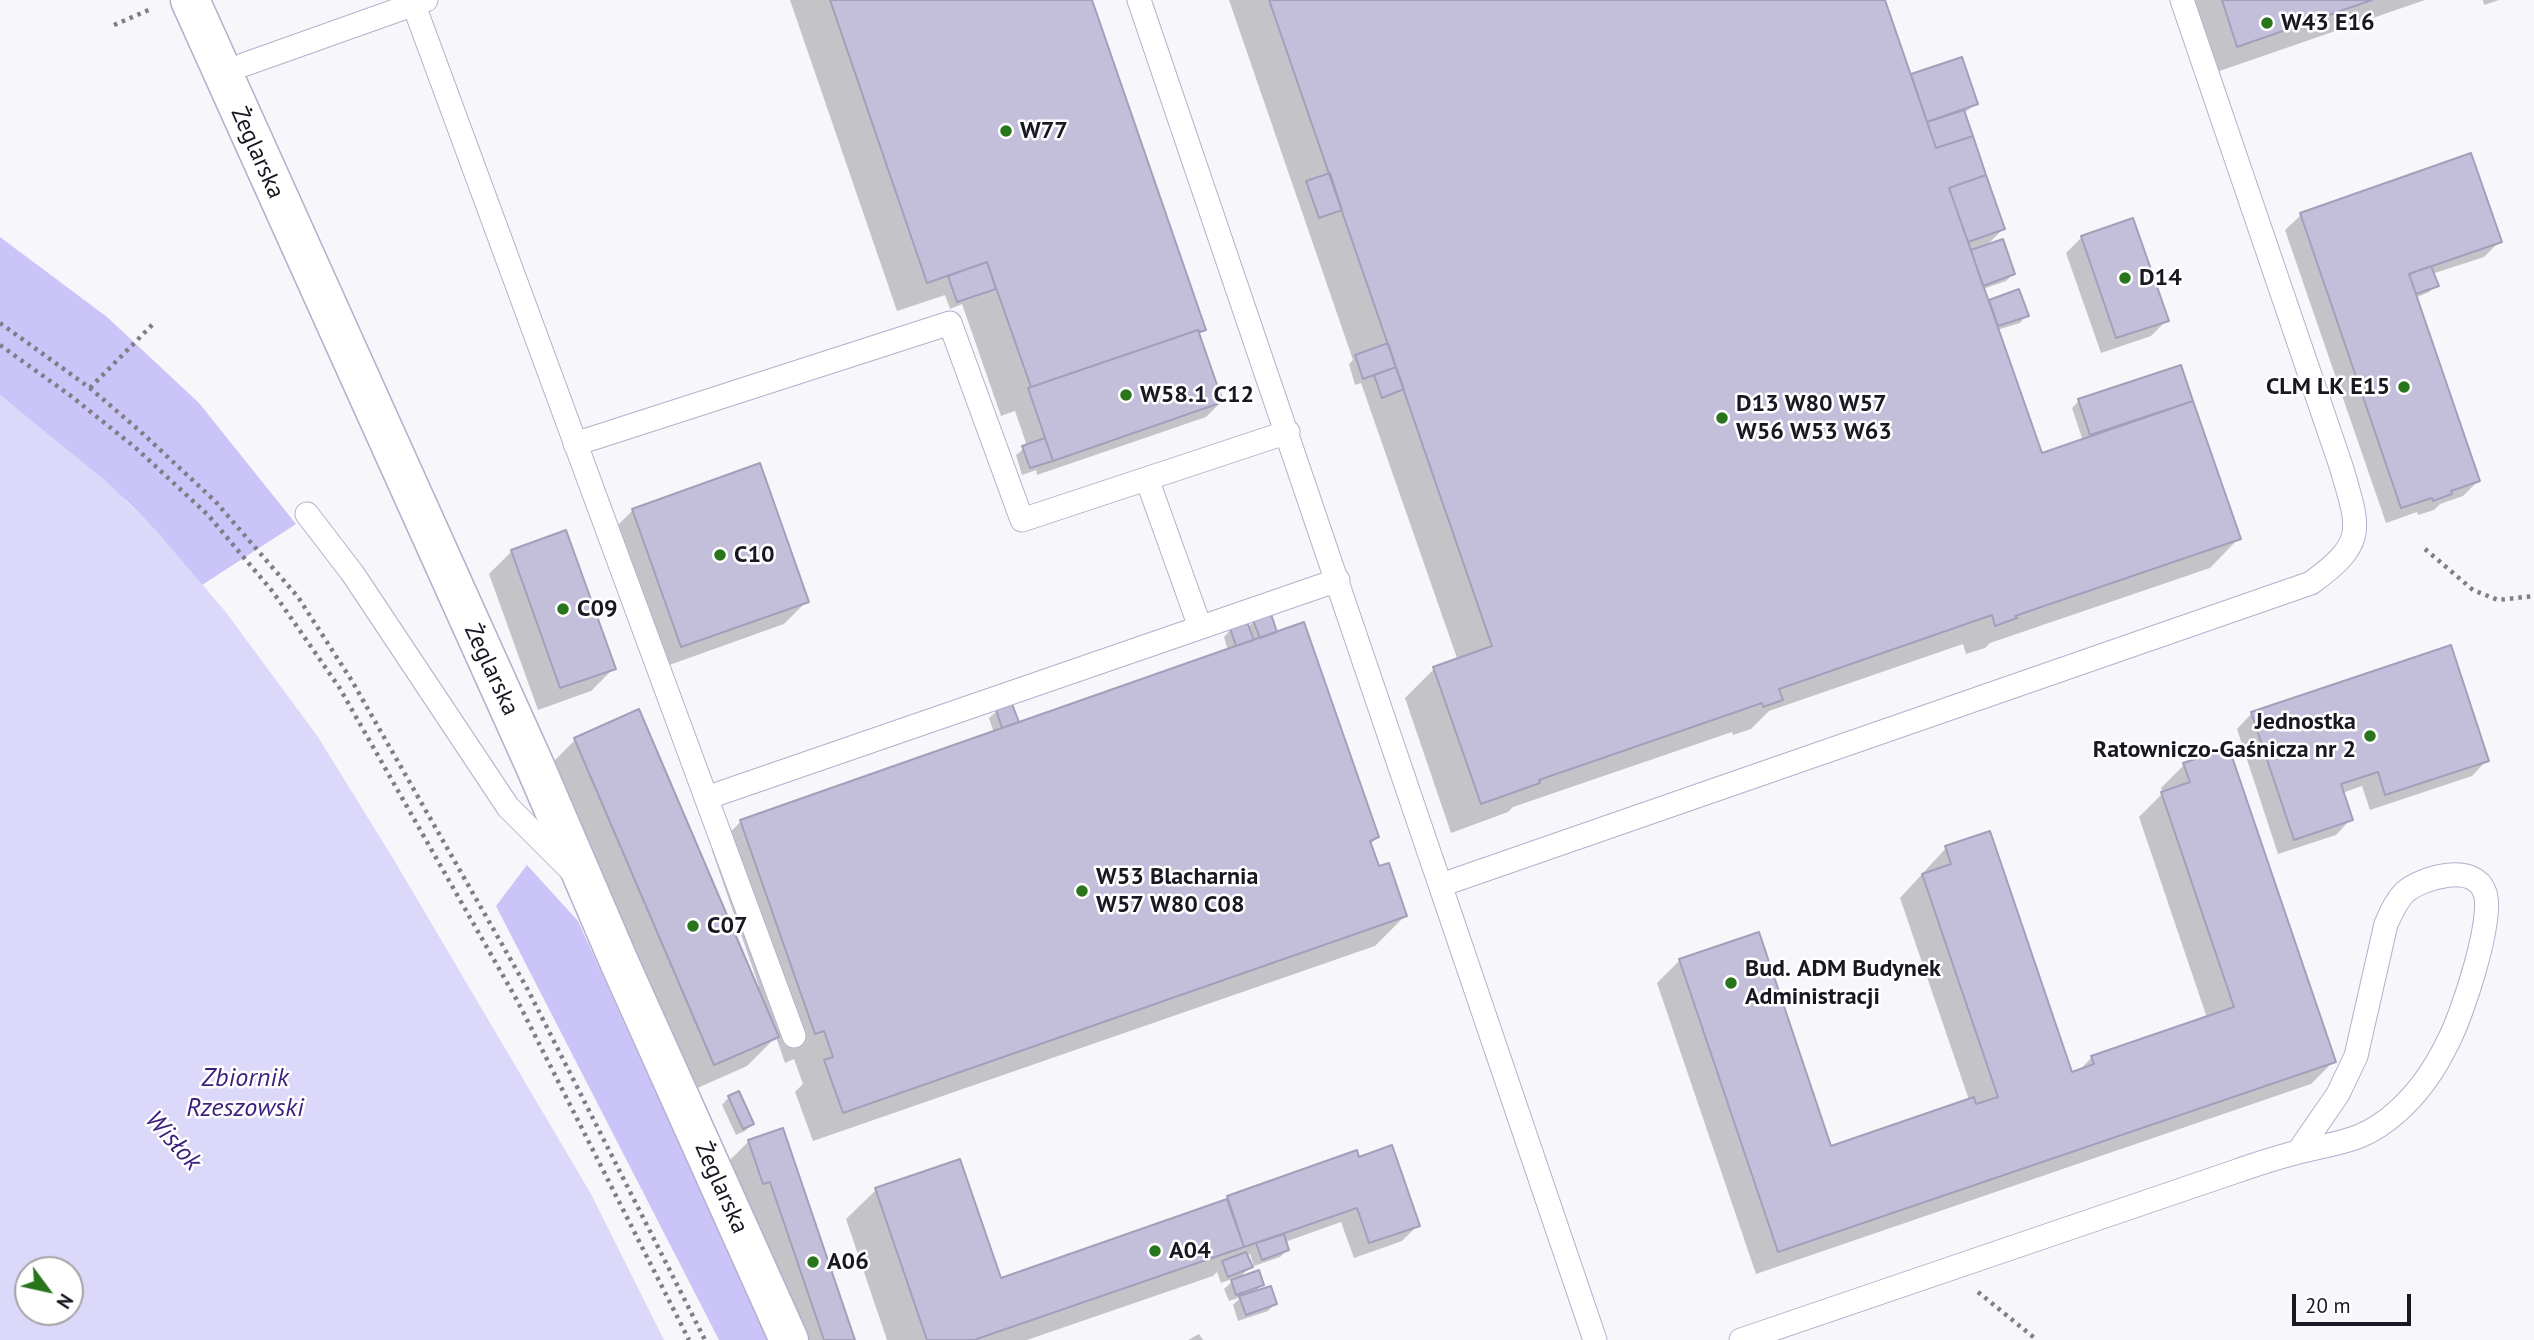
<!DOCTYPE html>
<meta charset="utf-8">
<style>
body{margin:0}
#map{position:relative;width:2534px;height:1340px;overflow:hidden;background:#f6f6fb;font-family:"PT Sans",sans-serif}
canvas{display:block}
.north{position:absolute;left:14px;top:1256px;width:70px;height:70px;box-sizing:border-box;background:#fff;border:2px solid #a3a3a7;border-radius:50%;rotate:123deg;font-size:19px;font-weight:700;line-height:28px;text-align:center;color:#191822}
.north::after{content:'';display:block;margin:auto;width:24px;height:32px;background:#28751c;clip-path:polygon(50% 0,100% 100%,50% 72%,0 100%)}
.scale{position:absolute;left:2292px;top:1294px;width:119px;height:32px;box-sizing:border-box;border:4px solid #191822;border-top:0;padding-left:9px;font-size:21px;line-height:24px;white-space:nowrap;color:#191822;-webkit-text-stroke:5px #fff;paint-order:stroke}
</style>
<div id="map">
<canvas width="2534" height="1340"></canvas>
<div class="north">N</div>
<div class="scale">20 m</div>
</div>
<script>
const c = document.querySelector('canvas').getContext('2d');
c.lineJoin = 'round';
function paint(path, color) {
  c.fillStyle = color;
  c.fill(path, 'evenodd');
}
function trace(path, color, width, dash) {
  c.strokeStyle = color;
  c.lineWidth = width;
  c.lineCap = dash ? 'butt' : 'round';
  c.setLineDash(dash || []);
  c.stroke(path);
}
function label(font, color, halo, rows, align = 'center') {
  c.font = font + ' "PT Sans",sans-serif';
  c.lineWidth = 5;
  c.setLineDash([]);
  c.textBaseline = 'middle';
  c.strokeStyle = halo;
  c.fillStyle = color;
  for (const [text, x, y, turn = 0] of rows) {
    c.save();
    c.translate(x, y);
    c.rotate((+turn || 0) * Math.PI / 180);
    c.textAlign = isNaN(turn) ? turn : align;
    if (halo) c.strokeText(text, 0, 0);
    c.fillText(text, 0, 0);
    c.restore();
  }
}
const green = new Path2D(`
 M0,237L107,317L199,403L296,524L202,585L156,531L128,502L0,395Z
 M527,865L578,921L768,1340H719L496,906Z`);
const water = new Path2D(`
 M0,395L107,482L156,531L225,611L318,737L394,860L591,1194L664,1340H0ZM28,1270H70V1312H28Z`);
const shadow = new Path2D(`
 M790,0H1090L1204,330L1198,335L1221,402L1206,417L1037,475L1036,470L1022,475L1016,455L1027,446L1015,411L1001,416L962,304L950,309L945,295L897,311Z
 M1229,0H1883L1910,78L1912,76L1976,104L1964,113L2003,229L1985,247L2013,274L2006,281L1983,289L1988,304L1990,302L2027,315L2020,323L1997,330L2041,455L2083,441L2072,408L2079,401L2191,400L2185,406L2239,538L2210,568L1990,643L1985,648L1966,654L1963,644L1769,711L1751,729L1733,735L1732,732L1513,807L1508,812L1451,833L1405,698L1434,669L1458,661L1361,383L1355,385L1349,364L1353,360Z
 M2182,0H2425L2208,75Z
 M2483,0H2499L2484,5Z
 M2301,215L2500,241L2484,257L2432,274L2436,285L2429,292L2415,298L2478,481L2463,496L2440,504L2434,510L2418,515L2417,512L2386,523L2285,230Z
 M2082,237L2167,320L2151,336L2101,353L2066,253Z
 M633,510L807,601L784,624L658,669L610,533Z
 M512,551L614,668L591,691L538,710L489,574Z
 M1254,621L1275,631L1377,837L1370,845L1378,869L1405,916L1375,946L813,1141L795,1092L803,1084L794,1059L785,1063L776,1037L747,1066L684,1094L545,770L575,740L639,712L756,987L759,986L712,851L741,821L994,733L989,718L997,711L1011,706L1017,725L1228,651L1224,637L1231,629L1247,628Z
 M2252,713L2487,760L2472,776L2370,810L2362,786L2342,793L2351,819L2336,835L2278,854L2237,729Z
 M2184,765L2334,1061L2311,1084L1756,1274L1657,983L1680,960L1829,1148L1969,1100L1900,898L1946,848L2071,1074L2078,1072L2092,1057L2207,1018L2139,817L2163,793L2161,788Z
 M729,1097L752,1124L745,1131L736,1135L722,1105Z
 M749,1141L853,1340H793L726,1164Z
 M1358,1159L1418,1225L1402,1241L1354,1258L1341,1222L1285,1242L1287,1250L1280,1257L1254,1266L1250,1254L1246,1256L1250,1267L1238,1279L1262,1285L1254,1293L1275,1304L1268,1311L1238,1321L1233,1305L1241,1297L1229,1301L1224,1289L1237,1277L1221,1283L1217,1272L1213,1276L1027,1340H887L846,1219L876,1190L1000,1280L1223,1202L1228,1197Z
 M1199,1334L1203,1340H1188Z`);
const building = new Path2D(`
 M830,0H1092L1206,330L1200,332L1198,330L1031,387L987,262L927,283Z
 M1269,0H1885L1936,148L1973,136L1986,175L1949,188L2042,453L2193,401L2241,539L2015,616L2017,618L1995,626L1992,615L1779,689L1783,700L1763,707L1762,703L1539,780L1540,783L1481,804L1433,667L1492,646Z
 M2222,0H2372L2237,47Z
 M1962,57L1978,104L1927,122L1911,74Z
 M1964,110L1973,136L1936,148L1927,122Z
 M2471,153L2502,242L2409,274L2480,481L2451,491L2452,494L2433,501L2432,498L2401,508L2300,213Z
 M1330,173L1342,210L1319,218L1306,181Z
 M1986,175L2005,229L1968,242L1949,188Z
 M2133,218L2169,321L2116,338L2081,236Z
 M2003,239L2015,274L1983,286L1971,250Z
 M987,262L996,289L957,302L948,276Z
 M2431,266L2439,286L2416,294L2409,274Z
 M2019,289L2029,316L1998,326L1989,300Z
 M1198,330L1223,402L1053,461L1028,388Z
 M1388,343L1396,367L1363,379L1355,355Z
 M2181,365L2193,401L2090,435L2078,399Z
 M1396,367L1404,389L1382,398L1374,375Z
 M1045,438L1053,461L1030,468L1022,446Z
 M760,463L809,602L681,647L632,509Z
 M566,530L616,669L560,688L511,550Z
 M1271,614L1277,632L1260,638L1253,620Z
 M1247,622L1254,640L1236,646L1230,628Z
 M1304,622L1379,837L1370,841L1374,852L1379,866L1389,863L1407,916L843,1113L824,1060L833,1057L824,1031L815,1034L740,820Z
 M2451,645L2489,761L2385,795L2378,772L2341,784L2353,820L2294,840L2251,712Z
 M1012,704L1019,722L1002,728L996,710Z
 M639,709L779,1037L714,1065L574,738Z
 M2229,748L2336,1062L1778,1252L1679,959L1759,932L1831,1146L1974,1097L1976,1104L1998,1097L1922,874L1951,864L1945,846L1990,831L2072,1072L2094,1064L2091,1056L2234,1007L2161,792L2190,782L2183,763Z
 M739,1091L754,1124L743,1129L728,1096Z
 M783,1128L855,1340H824L770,1182L763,1184L748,1140Z
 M1392,1145L1420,1226L1369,1243L1357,1208L1244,1247L1227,1196L1357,1150L1359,1157Z
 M960,1159L1001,1278L1227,1199L1244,1247L974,1340H927L875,1188Z
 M1284,1234L1289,1250L1262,1260L1256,1243Z
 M1246,1252L1253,1267L1228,1277L1222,1261Z
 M1259,1270L1264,1285L1236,1295L1231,1280Z
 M1271,1286L1277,1304L1246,1315L1239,1296Z`);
const path = new Path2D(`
 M114,25L151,9
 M0,323L90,388L141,432L215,501L298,597L352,681L528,990L705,1340
 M0,345L71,396L137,449L208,515L273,592L339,687L518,1002L689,1340
 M90,388L153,324
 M2425,549L2473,590L2498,600L2534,596
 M1978,1292L2037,1340`);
const service = new Path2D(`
 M412,0L794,1036
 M1139,0L1595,1340
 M243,65L426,0
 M575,444L950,323L1022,520L1288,432
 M1147,479L1200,627
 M307,514L353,574L508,807L571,870
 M706,798L1338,580
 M1441,885L2311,583C2368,542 2359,528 2341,466L2182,0
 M1741,1340C1905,1284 2070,1228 2234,1172C2254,1165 2275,1158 2295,1153C2337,1142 2363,1143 2398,1111C2418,1093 2436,1067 2448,1042C2462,1016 2494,919 2485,893C2475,862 2423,877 2405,892C2396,901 2391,913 2386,924L2356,1056L2338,1094L2298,1152`);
const minor = new Path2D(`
 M190,0L535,766L620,964L789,1340`);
const markers = [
 [2267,23,7,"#28751c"],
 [1006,131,7,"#28751c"],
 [2125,278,7,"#28751c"],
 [2404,387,7,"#28751c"],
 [1126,395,7,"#28751c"],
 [1722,418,7,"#28751c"],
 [720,555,7,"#28751c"],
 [563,609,7,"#28751c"],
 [2370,736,7,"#28751c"],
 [1082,891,7,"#28751c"],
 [693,926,7,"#28751c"],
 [1731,983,7,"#28751c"],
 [1155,1251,7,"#28751c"],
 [813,1262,7,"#28751c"]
];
const poiNames = [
 ["W43 E16",2281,23],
 ["W77",1020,131],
 ["D14",2139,278],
 ["CLM LK E15",2390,387,"right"],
 ["W58.1 C12",1140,395],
 ["D13 W80 W57",1736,404],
 ["W56 W53 W63",1736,432],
 ["C10",734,555],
 ["C09",577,609],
 ["Jednostka",2356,722,"right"],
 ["Ratowniczo-Gaśnicza nr 2",2356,750,"right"],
 ["W53 Blacharnia",1096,877],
 ["W57 W80 C08",1096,905],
 ["C07",707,926],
 ["Bud. ADM Budynek",1745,969],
 ["Administracji",1745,997],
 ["A04",1169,1251],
 ["A06",827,1262]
];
const streetNames = [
 ["Żeglarska",257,153,66],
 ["Żeglarska",491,670,65],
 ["Żeglarska",721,1188,66]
];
const waterNames = [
 ["Zbiornik",245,1079],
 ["Rzeszowski",245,1109],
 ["Wisłok",173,1141,48]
];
paint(green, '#cbc4f8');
paint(water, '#dcd8fa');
paint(shadow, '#0003');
paint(building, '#c3bfdb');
trace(building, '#a39fba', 2);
trace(service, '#b3b0cc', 25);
trace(minor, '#b3b0cc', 41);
trace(path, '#7e7e86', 4.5, [3.5, 5]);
trace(service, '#fff', 23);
trace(minor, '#fff', 38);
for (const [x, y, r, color] of markers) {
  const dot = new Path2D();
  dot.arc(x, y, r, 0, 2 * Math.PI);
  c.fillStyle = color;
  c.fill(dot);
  trace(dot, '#fff', 2.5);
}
label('bold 24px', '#191822', '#fff', poiNames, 'left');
label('24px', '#191822', '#fff', streetNames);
label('italic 26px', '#3c1e7c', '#fff', waterNames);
</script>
